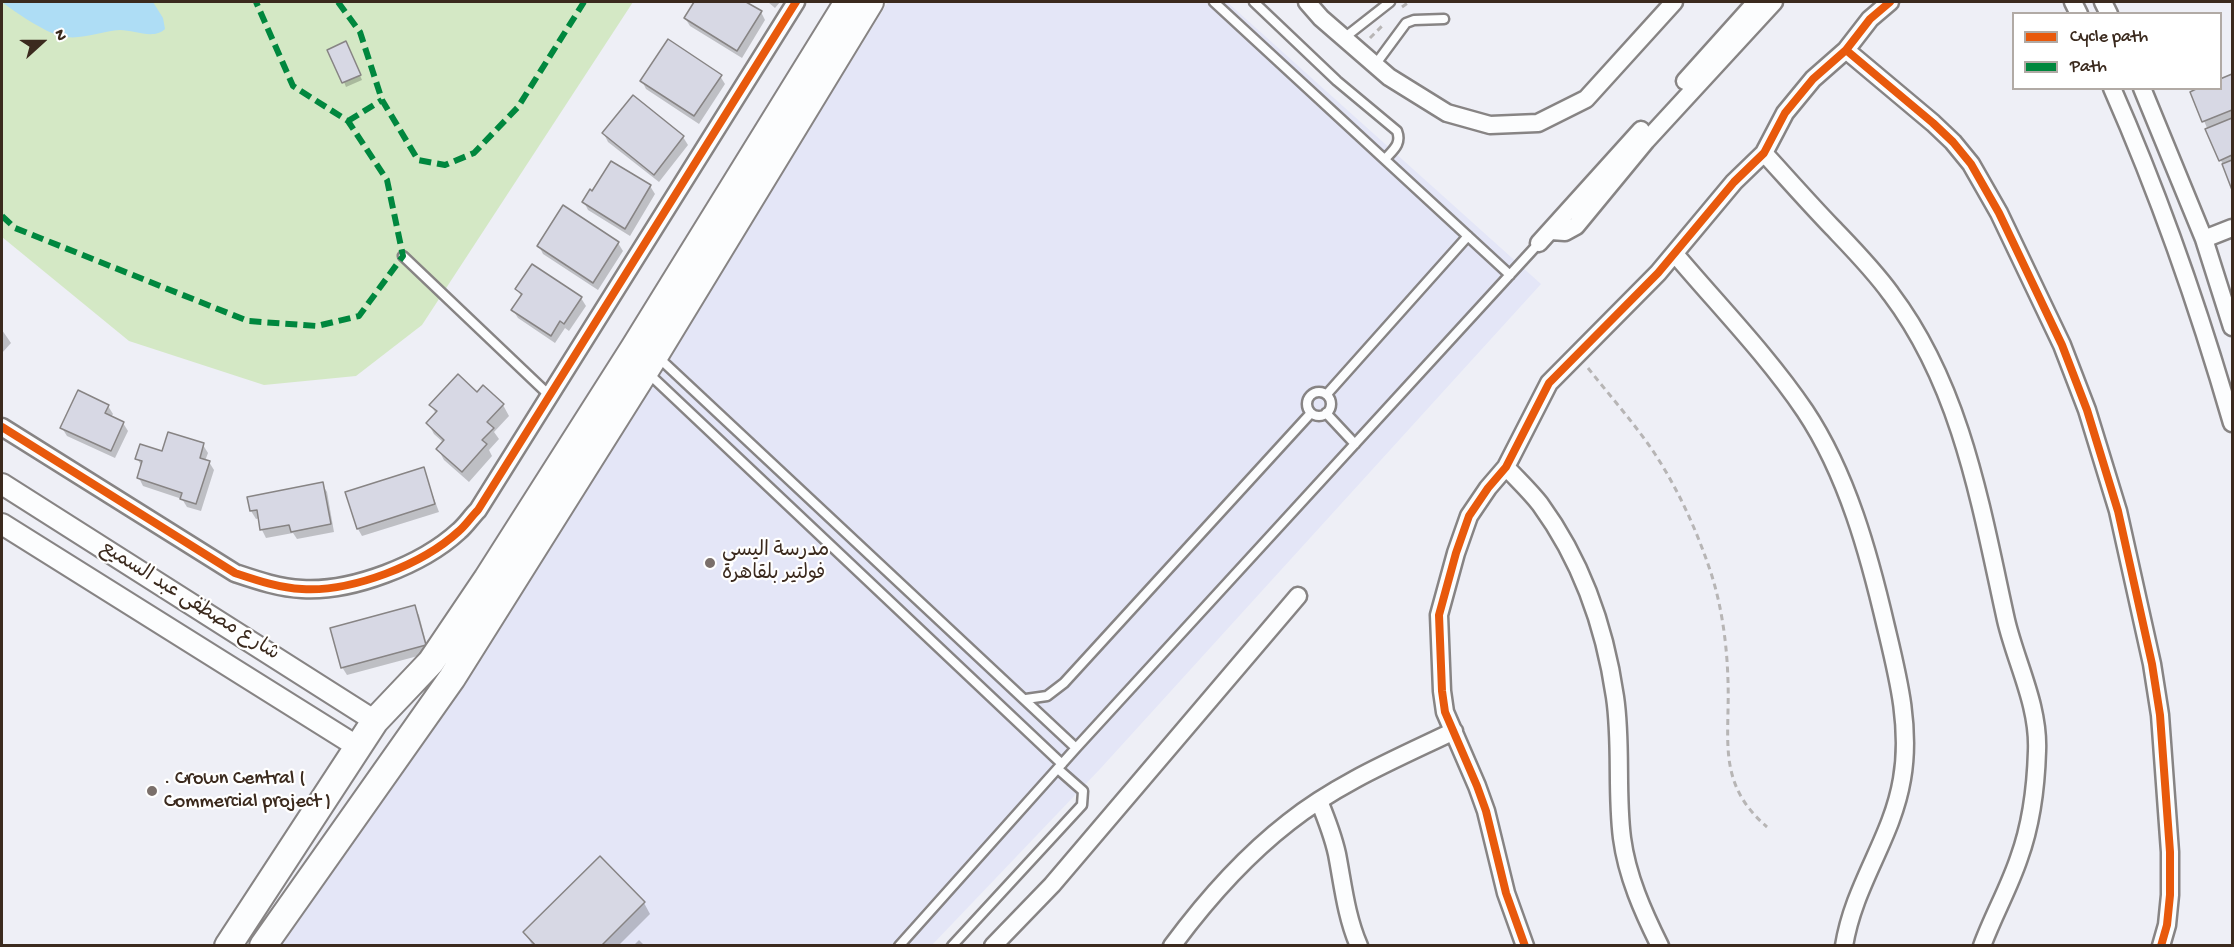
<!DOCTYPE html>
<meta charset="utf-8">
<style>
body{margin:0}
#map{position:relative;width:2234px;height:947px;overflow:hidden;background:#eeeff6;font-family:"Gochi Hand",sans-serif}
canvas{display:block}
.frame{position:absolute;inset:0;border:3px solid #3b2a1e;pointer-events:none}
.legend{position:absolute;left:2012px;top:12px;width:210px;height:78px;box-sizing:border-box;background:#fff;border:2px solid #b1aaa5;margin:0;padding:8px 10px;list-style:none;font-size:18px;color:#3b2a1e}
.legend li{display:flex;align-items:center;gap:12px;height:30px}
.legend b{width:30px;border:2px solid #b1aaa5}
.north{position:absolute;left:12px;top:12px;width:60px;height:60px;-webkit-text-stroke:4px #fff;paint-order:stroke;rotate:69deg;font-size:16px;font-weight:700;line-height:24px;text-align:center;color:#3b2a1e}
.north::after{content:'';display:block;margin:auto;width:21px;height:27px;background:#3b2a1e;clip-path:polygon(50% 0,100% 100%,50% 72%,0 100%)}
</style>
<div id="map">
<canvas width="2234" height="947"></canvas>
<div class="frame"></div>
<ul class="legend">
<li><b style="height:8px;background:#e8590c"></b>Cycle path</li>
<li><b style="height:8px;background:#00873e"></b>Path</li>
</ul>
<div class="north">N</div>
</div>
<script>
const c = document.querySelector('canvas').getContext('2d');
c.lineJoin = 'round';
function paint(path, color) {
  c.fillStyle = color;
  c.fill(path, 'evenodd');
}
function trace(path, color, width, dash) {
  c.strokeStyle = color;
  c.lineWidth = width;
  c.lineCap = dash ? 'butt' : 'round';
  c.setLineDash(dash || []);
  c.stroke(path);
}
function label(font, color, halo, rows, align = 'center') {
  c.font = font + ' "Gochi Hand","Playpen Sans Arabic",sans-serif';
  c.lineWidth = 4.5;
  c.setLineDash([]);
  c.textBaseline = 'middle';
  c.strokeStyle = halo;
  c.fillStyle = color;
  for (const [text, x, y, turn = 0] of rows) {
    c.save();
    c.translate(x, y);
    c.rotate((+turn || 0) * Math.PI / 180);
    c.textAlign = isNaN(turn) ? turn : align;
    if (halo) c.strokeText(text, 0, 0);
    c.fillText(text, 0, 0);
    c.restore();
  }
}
const built = new Path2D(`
 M888,2H1227L1541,284L1100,769L932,945L279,946L398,780L668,356Z`);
const green = new Path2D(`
 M2,2H633L422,325L356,376L264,385L129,341L2,237Z`);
const water = new Path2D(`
 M2,2H153L163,18L165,29C154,40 134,30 120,30C101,31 80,41 61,36C44,32 15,12 2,2Z`);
const shadow = new Path2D(`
 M696,2H744L761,12L765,20L742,58L690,26L685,18Z
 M768,2H780L775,8Z
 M348,48L362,80L346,87L344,82Z
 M720,76L725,84L699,124L646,89L642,81Z
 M2232,76V186L2192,93L2220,88V81Z
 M633,97L683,137L688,145L659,182L608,142L604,134Z
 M650,186L655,194L630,236L588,210L584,202Z
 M618,243L623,251L598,290L543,254L539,246Z
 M517,290L581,298L586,306L569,331L565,328L555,343L518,318L513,310L522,297Z
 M2,330L11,343L2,353Z
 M477,394L503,405L509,416L494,432L499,439L489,450L492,456L469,482L444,460L438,449L444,443L434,434L428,423L436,414L431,405Z
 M108,406L113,414L111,417L123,423L128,431L115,458L67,436L62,428Z
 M203,445L208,453L205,461L209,462L214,470L201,511L187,507L182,499L143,486L139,478L142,467L137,458Z
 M423,469L439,512L362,536L358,529Z
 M322,484L327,492L334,532L297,539L293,533L266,538L262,530L260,518L256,519L251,511Z
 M414,607L419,615L429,653L347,675L342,667Z
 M644,903L650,914L618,946H533L525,933Z
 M639,940L645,946H633Z`);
const building = new Path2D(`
 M694,2H746L762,11L737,51L684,18Z
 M668,39L722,75L694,116L640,81Z
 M346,41L361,75L342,83L327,50Z
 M2232,74V110L2202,122L2190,92L2198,88H2220V79Z
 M633,95L684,136L654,175L602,133Z
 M2232,118V155L2219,161L2205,129Z
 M2232,160V190L2222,164Z
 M611,161L651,185L625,229L582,202L590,189L592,191Z
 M563,205L619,242L593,283L537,246Z
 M532,264L582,297L564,324L560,321L551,336L511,310L522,294L515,289Z
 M458,374L477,392L483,385L504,404L487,422L494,428L482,440L487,444L462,472L436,449L444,440L426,423L437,411L429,405Z
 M78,390L109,405L105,413L124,422L111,451L60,428Z
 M168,432L204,443L200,458L210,461L196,504L180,499L182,493L137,478L142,461L135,459L140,444L162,451Z
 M424,467L435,504L357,529L345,492Z
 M323,482L331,524L291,532L289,525L260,530L257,510L250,511L247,497Z
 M415,605L426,645L341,668L330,628Z
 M600,856L645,902L601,946H536L523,932Z`);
const path = new Path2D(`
 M1402,7L1409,2
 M1370,38L1382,26
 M1588,368C1610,396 1635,424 1655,454C1679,491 1697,531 1711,573C1722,607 1727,645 1728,681C1730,740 1716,783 1767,827`);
const service = new Path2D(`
 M1214,2L1510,275
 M1254,2L1337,81L1397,131C1402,144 1393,150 1385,159
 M1344,38L1390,2
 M1375,65L1406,23L1414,20L1444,19
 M403,256L549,395
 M658,357L1076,748
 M647,372L1062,764
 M1307 404a12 12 0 1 1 24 0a12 12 0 1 1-24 0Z
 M1327,394L1468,236
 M1326,413L1355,444
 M1026,699L1047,696L1064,683L1311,413
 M899,946L1076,748L1539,243
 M952,946L1082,805L1083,791L1058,769`);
const minor = new Path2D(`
 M1307,2L1321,18L1389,77L1447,113L1490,125L1538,123L1586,99L1674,2
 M2073,2L2079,14
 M2103,2L2109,14
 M1846,50L1933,123L1953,142L1971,164L1999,213L2062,345L2087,410L2118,511L2152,664L2160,715L2170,852V895L2167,925L2161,946
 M1685,81L1756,2
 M2112,88C2160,197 2199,309 2232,423
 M2142,88L2204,239L2232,327
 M1764,153C1786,177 1808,202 1831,226C1852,248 1873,269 1891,294C1962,388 1981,507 2006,620C2016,663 2039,705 2037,751C2036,786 2031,825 2019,858C2009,888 1993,916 1982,946
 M1551,231L1565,232L1576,226L1646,141L1774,2
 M2204,239L2232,228
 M1539,243L1641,130
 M1675,254C1719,306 1767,355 1805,411C1847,474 1869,554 1886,627C1898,677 1911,727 1902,779C1892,839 1854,884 1844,946
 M2,427L235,573C256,580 279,588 302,589C352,592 422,565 459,531C466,525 471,517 478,510L796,2
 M1506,467C1517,479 1530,491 1540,504C1581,560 1605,628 1615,697C1622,744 1616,791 1622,838C1627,876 1643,912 1660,946
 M1319,801C1326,818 1333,836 1337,854C1343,885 1346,916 1359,946
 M993,946L1052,885L1298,596
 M1172,946C1206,900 1244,857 1289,822C1338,783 1398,758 1454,731
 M1525,946L1506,893L1486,811L1477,786L1445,712L1442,691L1439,615L1456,553L1469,516L1488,488L1506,467L1549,383L1658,273L1734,182L1764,153L1785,113L1813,79L1846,50L1870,19L1890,2`);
const tertiary = new Path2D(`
 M2,484L375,721
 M2,524L358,747`);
const primary = new Path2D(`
 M228,946L375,721L431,662L487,579L634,348L848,2
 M263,946L452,678L655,355L870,2`);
const quiet = new Path2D(`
 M338,2L360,32L382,100L418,160L445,165L474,153L518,107L584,2
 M348,121L382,100
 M2,216L15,228L248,321L317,326L359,316L403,256L387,180L348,121L293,86L256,2`);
const cycleway = new Path2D(`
 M1846,50L1933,123L1953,142L1971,164L1999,213L2062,345L2087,410L2118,511L2152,664L2160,715L2170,852V895L2167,925L2161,946
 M2,427L235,573C256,580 279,588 302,589C352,592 422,565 459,531C466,525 471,517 478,510L796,2
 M1525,946L1506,893L1486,811L1477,786L1445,712L1442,691L1439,615L1456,553L1469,516L1488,488L1506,467L1549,383L1658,273L1734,182L1764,153L1785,113L1813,79L1846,50L1870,19L1890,2`);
const markers = [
 [710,563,6,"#7a6f6a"],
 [152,791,6,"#7a6f6a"]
];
const poiNames = [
 ["مدرسة اليسي",722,552],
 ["فولتير بلقاهرة",722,575],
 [". Crown Central (",164,780],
 ["Commercial project )",164,803]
];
const streetNames = [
 ["شارع مصطفى عبد السميع",189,602,32]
];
paint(built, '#e4e6f7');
paint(green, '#d4e8c5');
paint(water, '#aeddf5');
paint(shadow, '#0003');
paint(building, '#d7d8e4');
trace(building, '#878484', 1.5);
trace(service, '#878484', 13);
trace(minor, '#878484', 21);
trace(tertiary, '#878484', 24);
trace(primary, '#878484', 30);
trace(path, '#b7b5b5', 3, [6, 4.5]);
trace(service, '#fcfdfe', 8);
trace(minor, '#fcfdfe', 16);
trace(tertiary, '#fcfdfe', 20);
trace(primary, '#fcfdfe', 26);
trace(quiet, '#00873e', 6, [12, 6]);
trace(cycleway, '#e8590c', 8);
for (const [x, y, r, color] of markers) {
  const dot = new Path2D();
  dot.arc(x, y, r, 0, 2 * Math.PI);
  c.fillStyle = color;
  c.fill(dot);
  trace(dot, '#fff', 2);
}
label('20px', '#3b2a1e', '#fff', poiNames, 'left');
label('20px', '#3b2a1e', '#fff', streetNames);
</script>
